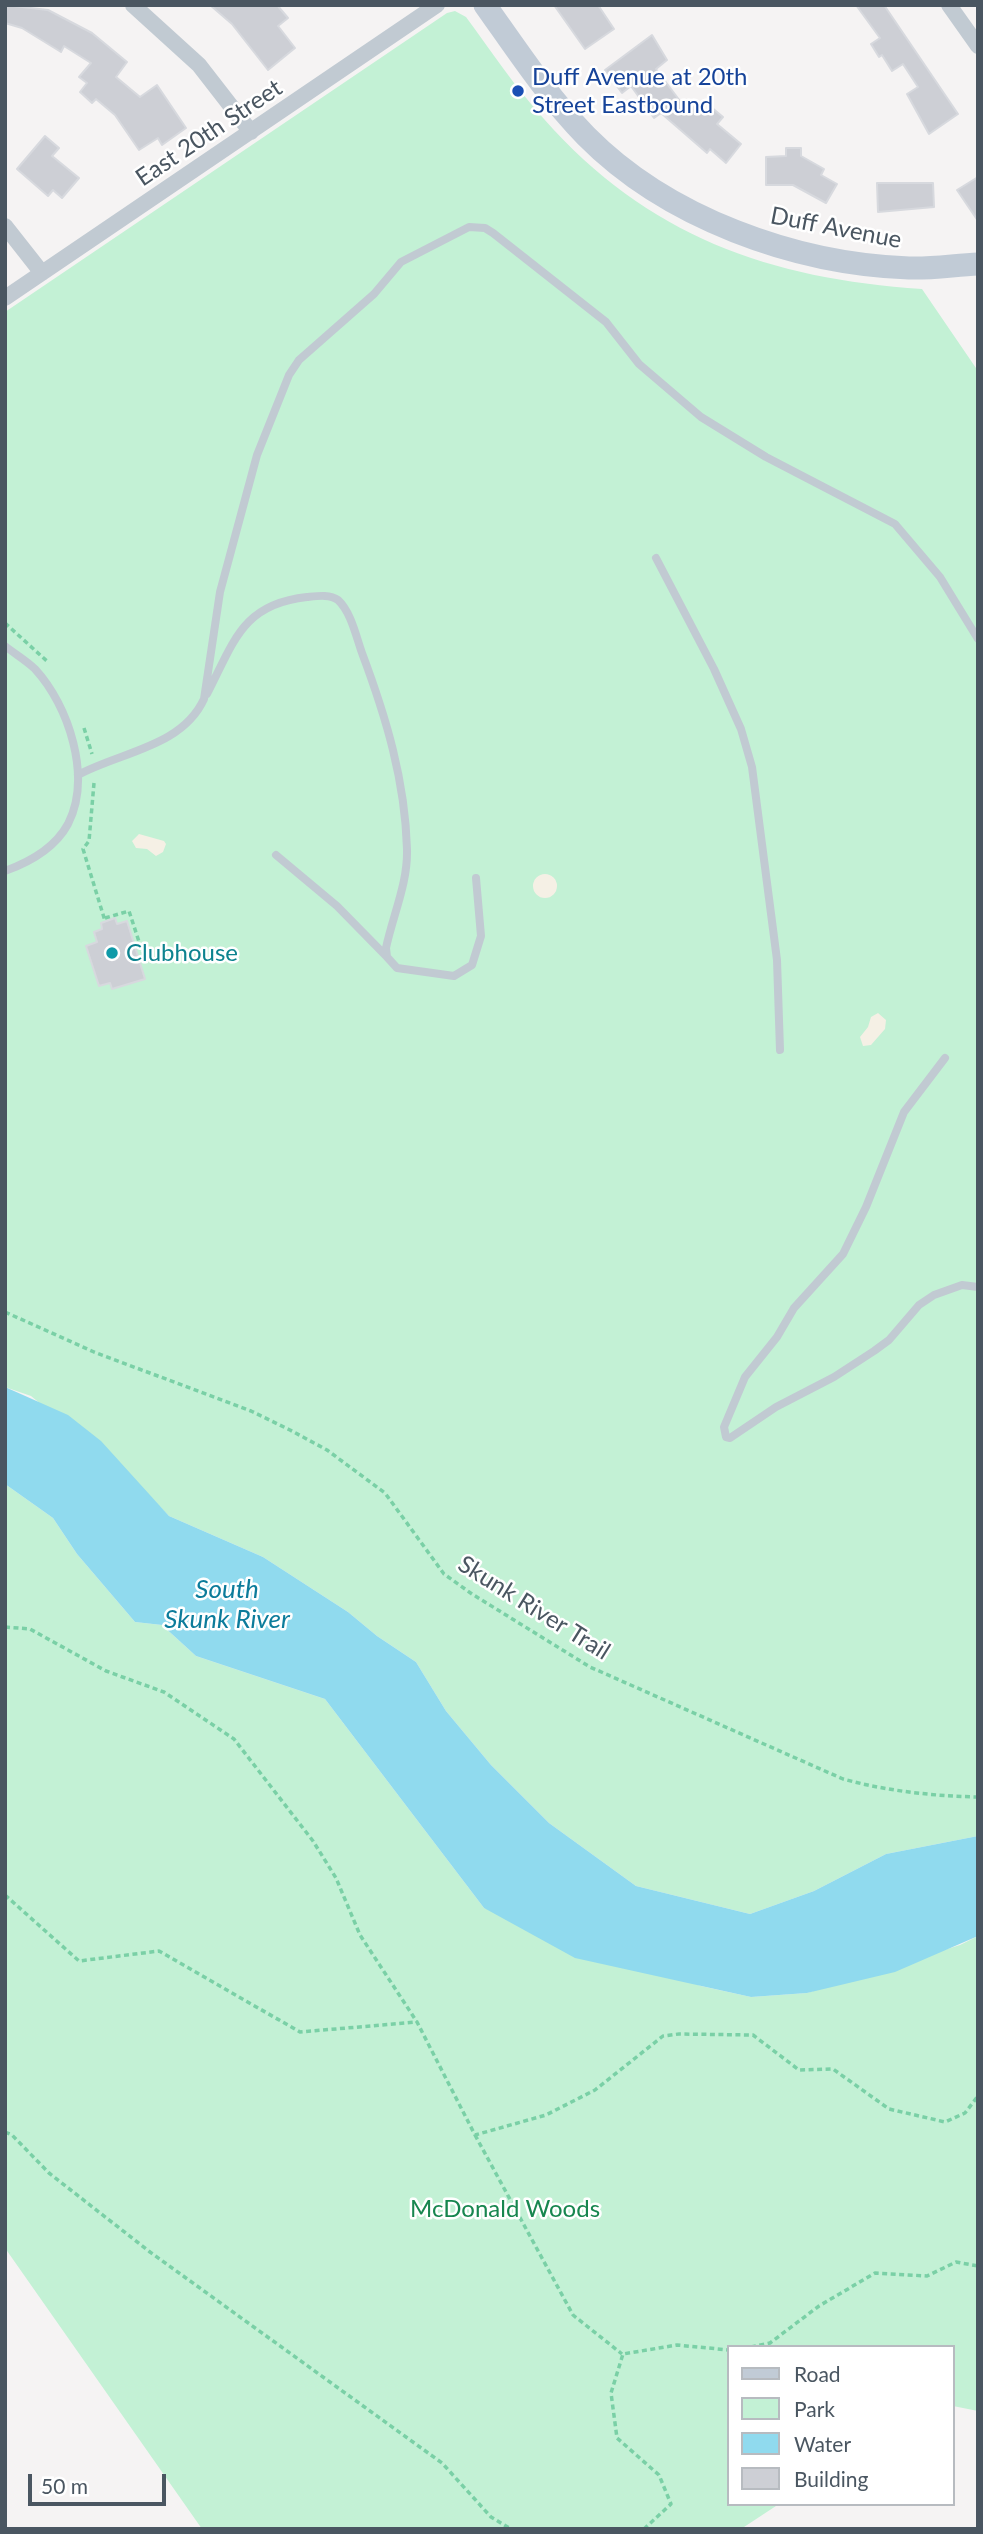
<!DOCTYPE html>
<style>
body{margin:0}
#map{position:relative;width:983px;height:2534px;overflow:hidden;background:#f5f3f3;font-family:Lato,sans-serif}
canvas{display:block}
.frame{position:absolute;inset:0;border:7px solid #4a5661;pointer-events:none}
.legend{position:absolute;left:727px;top:2345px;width:228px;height:161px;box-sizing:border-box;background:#fff;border:2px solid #b7bbc0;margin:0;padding:9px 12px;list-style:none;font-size:21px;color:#4a5661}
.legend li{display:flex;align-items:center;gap:14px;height:35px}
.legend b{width:35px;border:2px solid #b7bbc0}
.scale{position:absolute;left:28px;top:2474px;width:138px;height:32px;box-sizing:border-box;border:4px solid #4a5661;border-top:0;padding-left:9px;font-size:21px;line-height:24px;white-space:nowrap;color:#4a5661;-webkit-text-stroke:5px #fff;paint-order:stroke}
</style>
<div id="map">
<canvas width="983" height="2534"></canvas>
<div class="frame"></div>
<ul class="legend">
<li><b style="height:9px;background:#c1cbd6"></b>Road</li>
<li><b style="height:19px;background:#c3f1d5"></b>Park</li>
<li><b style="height:19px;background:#90daee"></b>Water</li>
<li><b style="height:19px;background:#cdcfd5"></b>Building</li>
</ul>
<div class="scale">50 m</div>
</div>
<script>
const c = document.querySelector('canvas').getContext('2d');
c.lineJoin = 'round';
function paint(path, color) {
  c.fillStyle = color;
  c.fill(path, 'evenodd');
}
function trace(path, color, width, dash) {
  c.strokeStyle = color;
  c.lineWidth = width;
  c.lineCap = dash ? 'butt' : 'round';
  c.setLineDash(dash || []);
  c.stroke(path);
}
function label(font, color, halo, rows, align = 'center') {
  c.font = font + ' Lato,sans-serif';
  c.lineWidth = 5;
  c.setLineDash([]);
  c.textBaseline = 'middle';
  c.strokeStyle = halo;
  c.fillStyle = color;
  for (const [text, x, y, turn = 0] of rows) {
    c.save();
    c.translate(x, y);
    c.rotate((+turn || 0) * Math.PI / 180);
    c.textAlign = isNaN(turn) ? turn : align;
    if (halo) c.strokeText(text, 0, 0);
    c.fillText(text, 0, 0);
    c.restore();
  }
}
const green = new Path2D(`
 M455,11L466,17C491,51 515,87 544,119C647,236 770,279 922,289L978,371V1836L886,1854L814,1891L750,1914L636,1886L549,1823L491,1765L446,1711L416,1662L377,1636L348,1612L263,1557L169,1516L137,1483L31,1396L5,1387V312L447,13Z
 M5,1484L53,1518L77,1554L135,1622L162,1625L196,1656L325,1699L484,1908L701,1986L751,1997L807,1993L960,1945L978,1936V2411L953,2406V2347H729V2504H779L741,2529H202L5,2248Z`);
const sand = new Path2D(`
 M139,834L164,841L166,844L163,852L156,856L147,849L136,848L132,841Z
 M533 886a12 12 0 1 1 24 0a12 12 0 1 1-24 0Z
 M878,1013L886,1020L885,1029L871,1045L863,1046L860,1037L868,1027L871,1017Z`);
const water = new Path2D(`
 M5,1387L68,1415L101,1441L169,1516L263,1557L348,1612L377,1636L416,1662L446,1711L491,1765L549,1823L636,1886L750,1914L814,1891L886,1854L978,1836V1936L895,1972L807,1993L751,1997L575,1958L484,1908L325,1699L196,1656L162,1625L135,1622L77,1554L53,1518L5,1484Z`);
const building = new Path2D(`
 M5,5L48,10L92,33L127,62L116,77L140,97L157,85L186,128L162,145L158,138L139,150L115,115L96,99L92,103L80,92L87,83L79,77L91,63L64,46L61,52L22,28L5,23Z
 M210,5H277L288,18L278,26L295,48L268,70L232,24Z
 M554,5H598L614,29L585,49Z
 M856,5H884L958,114L929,134L907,94L918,87L903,64L892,71L882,55L879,57L871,44L880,38Z
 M652,35L667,60L656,69L689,113L695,106L705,115L711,107L723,117L717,124L741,144L726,163L710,149L707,153L661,113L654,118L631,86L622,93L605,70Z
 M45,136L59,148L52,156L79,178L62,198L53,190L48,196L17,169Z
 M786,148H801V156L824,169L821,175L837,184L826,203L793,185H766V157L786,156Z
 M978,177V221L957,190Z
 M877,183H933L934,207L878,212Z
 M115,918L117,924L127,921L145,979L112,989L110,983L99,986L86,946L97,942L94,932L102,929L101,923Z`);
const path = new Path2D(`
 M5,623L49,663
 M84,728L92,754
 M94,783L89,841L83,849L105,921
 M105,918L129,911L144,957L138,960
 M5,1312L94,1352L251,1411L290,1430L327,1450L385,1493L444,1574L472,1594L590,1667L843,1779C887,1791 932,1796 978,1797
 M5,1627L30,1629L106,1671L164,1692L234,1739L313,1841L336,1878L360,1935L417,2022L475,2135L546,2115L595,2090L663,2036L679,2034L753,2035L799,2070L833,2069L889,2109L945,2122L965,2113L978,2096
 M5,1895L79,1961L159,1951L300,2032L417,2022
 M5,2132L12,2135L49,2173L150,2252L442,2463L491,2517L511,2529
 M475,2135L573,2315L622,2354
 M751,2347L770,2343L819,2306L875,2273L927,2276L956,2262L978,2266
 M644,2529L671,2504L659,2475L617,2438L611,2393L623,2354L677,2345L729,2350`);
const lane = new Path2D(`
 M656,558L714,669L741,729L752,767L777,960L780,1050
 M5,646C15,654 27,661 35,669C69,706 92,777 68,824C55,848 30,862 5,871
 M207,694C234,642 242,604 307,597C317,596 330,594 338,600C351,612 356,636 362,653C386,717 405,780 407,849C408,883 393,915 386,948L387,957L397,968L454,976L472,965L481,936L476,878
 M78,775C120,752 182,747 204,699L220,592L257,455L289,375L299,360L374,294L401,262L469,227L485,228L493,233L606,322L639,364L701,417L766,457L895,524L940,577L978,639
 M276,855L337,906L387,957
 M945,1058L904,1112L866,1207L843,1254L794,1308L777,1337L745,1377L724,1427L726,1437L730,1438L776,1407L834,1377L874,1351L889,1340L919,1305L934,1295L962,1285L978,1287`);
const street = new Path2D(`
 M133,5L199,65L251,132
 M949,5L978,46
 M5,226L42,273
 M5,298L437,5`);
const secondary = new Path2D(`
 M485,5C517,50 547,96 586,136C667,218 795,264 909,268C931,269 955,265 978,264`);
const markers = [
 [518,91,7,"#1a4fb4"],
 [112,953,7,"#0f9aa8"]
];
const transitNames = [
 ["Duff Avenue at 20th",532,77],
 ["Street Eastbound",532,105]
];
const streetNames = [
 ["East 20th Street",209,133,-34],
 ["Duff Avenue",836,228,11],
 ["Skunk River Trail",534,1608,32]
];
const cultureNames = [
 ["Clubhouse",126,953]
];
const parkNames = [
 ["McDonald Woods",505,2209]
];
const waterNames = [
 ["South",227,1590],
 ["Skunk River",227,1620]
];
paint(green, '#c3f1d5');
paint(sand, '#f5f0e5');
paint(water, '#90daee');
paint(building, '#cdcfd5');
trace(building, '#d7d9de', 2);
trace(path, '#7ad0a6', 3.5, [5, 3.5]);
trace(lane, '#c1cad2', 8);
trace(street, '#c1cad2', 16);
trace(secondary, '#c1cbd6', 23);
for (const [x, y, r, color] of markers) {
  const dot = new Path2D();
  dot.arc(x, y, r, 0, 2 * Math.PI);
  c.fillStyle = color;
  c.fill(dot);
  trace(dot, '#fff', 2.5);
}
label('24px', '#164399', '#fff', transitNames, 'left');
label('24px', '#4a5661', '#fff', streetNames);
label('24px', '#0d838f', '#fff', cultureNames, 'left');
label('24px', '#17864f', '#fff', parkNames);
label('italic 26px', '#0c7c9b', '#fff', waterNames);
</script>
